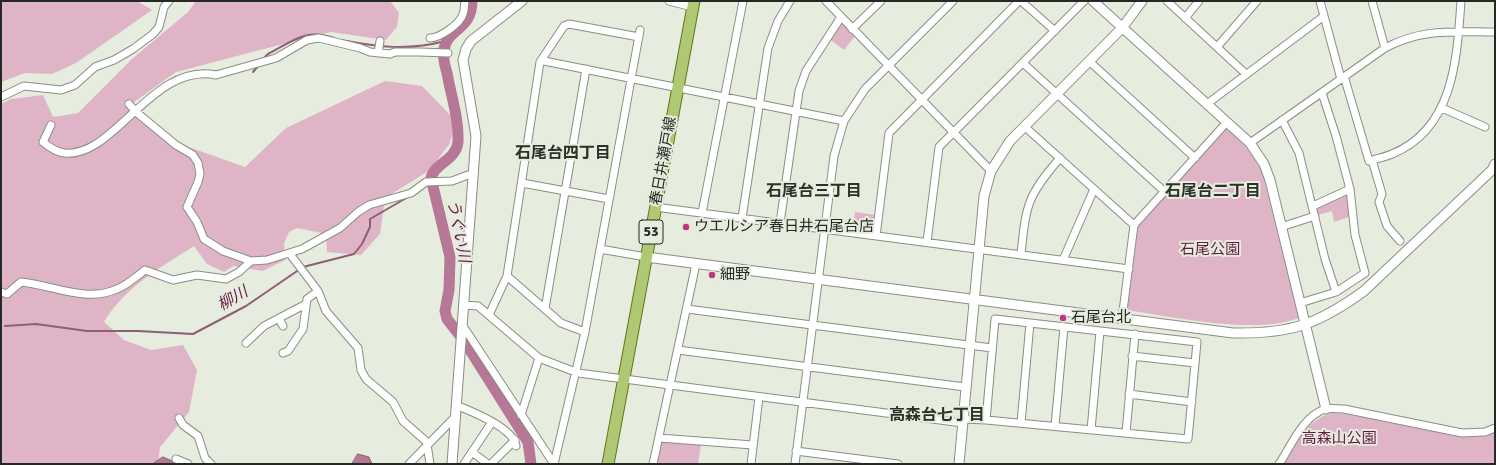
<!DOCTYPE html>
<meta charset="utf-8">
<style>
body{margin:0}
#map{position:relative;width:1496px;height:465px;overflow:hidden;background:#e6ecde;font-family:Signika,sans-serif}
canvas{display:block}
.frame{position:absolute;inset:0;border:2px solid #262823;pointer-events:none}
</style>
<div id="map">
<canvas width="1496" height="465"></canvas>
<div class="frame"></div>
</div>
<script>
const c = document.querySelector('canvas').getContext('2d');
c.lineJoin = 'round';
function paint(path, color) {
  c.fillStyle = color;
  c.fill(path, 'evenodd');
}
function trace(path, color, width, dash) {
  c.strokeStyle = color;
  c.lineWidth = width;
  c.lineCap = dash ? 'butt' : 'round';
  c.setLineDash(dash || []);
  c.stroke(path);
}
function label(font, color, halo, rows, align = 'center') {
  c.font = font + ' Signika,"Noto Sans JP",sans-serif';
  c.lineWidth = 4;
  c.setLineDash([]);
  c.textBaseline = 'middle';
  c.strokeStyle = halo;
  c.fillStyle = color;
  for (const [text, x, y, turn = 0] of rows) {
    c.save();
    c.translate(x, y);
    c.rotate((+turn || 0) * Math.PI / 180);
    c.textAlign = isNaN(turn) ? turn : align;
    if (halo) c.strokeText(text, 0, 0);
    c.fillText(text, 0, 0);
    c.restore();
  }
}
const green = new Path2D(`
 M1,1H137L152,10L76,63L52,74L25,73L1,82Z
 M196,1H390L399,13L397,27L386,40L331,32L260,50L176,72L126,108L180,144L245,167L286,128L385,81L422,86L455,120L450,143L430,170L385,198L380,234L361,255L327,252L326,234L297,228L289,232L284,243L285,260L263,271L233,266L224,272L207,264L194,246C161,267 125,287 104,322L124,340L151,350L183,345L197,370L189,412L160,447L158,464H1V104L11,99L43,95L53,117L78,113L132,59L188,12Z
 M840,23H842L855,36L844,50L829,39Z
 M1227,128L1246,146L1262,171L1299,318C1254,335 1175,317 1126,310L1138,225Z
 M1347,192L1349,217L1334,222L1332,211L1318,215L1316,206Z
 M855,212L876,215L874,231L872,232L853,230Z
 M1331,413L1350,414L1461,437H1476L1495,432V464H1284C1297,442 1306,421 1331,413Z
 M662,441L701,444L698,464H656L660,443Z`);
const water = new Path2D(`
 M358,454L369,457L372,464H352Z
 M163,457L179,464H153Z`);
const stream = new Path2D(`
 M341,40C378,47 408,51 445,41
 M264,58L268,54C293,41 306,28 334,38
 M253,72L259,65
 M5,326L36,324L87,331H138L193,334L246,306L303,267L354,254L362,244L370,227V219L408,197`);
const river = new Path2D(`
 M472,1C472,30 448,28 444,49C442,56 445,66 447,73C451,96 459,118 458,142C456,161 434,163 431,178L450,257L449,290L445,311L447,319L465,342L528,442L531,464`);
const minor = new Path2D(`
 M669,1L692,7
 M826,1L991,171
 M1021,1L1055,31
 M1167,1L1246,74
 M1320,1L1341,79
 M1372,1L1385,48
 M1185,18L1199,1
 M852,29L881,1
 M430,38C440,38 460,24 463,14C465,10 464,5 465,1
 M1217,47L1257,1
 M378,53L380,41
 M1089,61L1195,158
 M540,62L544,61L844,121
 M1023,63L1164,191
 M1344,76L1369,161C1376,159 1385,157 1392,154C1454,129 1457,58 1461,1
 M1,97L24,86L61,90L75,85L95,67L114,60L133,49L153,34L159,27L164,7L169,1
 M129,104L136,112L176,145L193,155L198,163L200,174L198,182L187,207L197,222L204,239L223,251L251,261
 M1207,104L1324,16
 M1442,108L1485,127
 M1282,120L1299,153L1325,259L1336,292
 M51,125L43,142C49,147 56,152 64,153C114,159 152,62 216,75L276,58L307,40L319,38L360,48L370,52L390,54L395,52H419L448,53
 M1024,126L1134,225
 M1250,143L1385,48C1423,28 1453,32 1495,32
 M1372,160L1382,194L1379,202L1387,226L1400,241
 M522,183L609,199
 M1313,206L1350,189
 M655,207L1129,269
 M702,213L743,1
 M742,218L768,48L778,21L790,1
 M780,223L799,91L806,71L841,17
 M1281,227L1315,216
 M876,236L889,133L1019,1
 M927,242L939,147L1084,1
 M600,249L646,257
 M290,254L318,291L326,311L358,348L361,370L366,379L393,402L403,421L428,443
 M1021,254C1026,205 1027,196 1060,158
 M1063,260L1094,189
 M507,276L561,323L585,332
 M1,292L7,294L21,282C53,285 85,303 117,289C127,285 136,277 145,270L173,280L197,275L226,279L239,272L251,261L267,260L302,249L340,228L358,212L369,205L411,193L426,182L452,181L468,175H473
 M1300,303L1336,292L1365,273L1355,235L1350,189L1336,136L1322,93
 M463,305L478,306L539,358L578,373L963,423
 M545,309L586,69
 M687,309L992,348
 M489,315L507,276L540,62L564,26L569,24L639,37
 M279,319L283,326
 M995,319L1197,342L1188,439L986,420Z
 M1122,319L1134,225L1227,122
 M463,326L554,464
 M246,343L264,326L306,304
 M678,350L965,387
 M283,353L288,351L303,329L307,299L318,291
 M1132,356L1195,363
 M1129,394L1192,402
 M456,405C471,411 514,428 516,446
 M521,415L539,358
 M179,418L183,425L198,436L205,458L211,464
 M964,419L986,420
 M1021,423L1030,323
 M1055,426L1064,327
 M1091,430L1100,331
 M1126,433L1135,334
 M659,438L753,445
 M427,444L430,464
 M796,451L898,464
 M472,452L488,464
 M176,459L188,464
 M409,464L455,417
 M464,464L492,422
 M491,464L515,440
 M554,464L585,332L640,30
 M653,464L696,264
 M751,464L759,397
 M795,464L834,156L844,121L865,89L953,1
 M1279,464C1291,446 1303,416 1325,409C1331,408 1339,409 1344,409L1462,433L1485,432L1495,428`);
const tertiary = new Path2D(`
 M1093,1L1250,143L1264,164L1270,180L1326,409
 M646,257L1233,333C1290,334 1317,325 1364,291L1492,170L1495,164
 M452,464L476,136L463,60L466,49L471,41L522,1
 M959,464L984,196L991,171L1010,141L1122,28L1142,1`);
const primary = new Path2D(`
 M608,464L694,1`);
const markers = [
 [686,227,4,"#ba3882"],
 [712,275,4,"#ba3882"],
 [1063,318,4,"#ba3882"]
];
const shields = [
 [651,232,24]
];
const shieldNames = [
 ["53",651,232]
];
const streetNames = [
 ["春日井瀬戸線",664,161,-80]
];
const poiNames = [
 ["ウエルシア春日井石尾台店",694,227],
 ["細野",720,275],
 ["石尾台北",1071,318]
];
const parkNames = [
 ["石尾公園",1210,250],
 ["高森山公園",1339,439]
];
const neighbourhoodNames = [
 ["石尾台四丁目",563,154],
 ["石尾台三丁目",814,192],
 ["石尾台二丁目",1213,192],
 ["高森台七丁目",937,416]
];
const waterNames = [
 ["うぐい川",458,231,79],
 ["柳川",233,299,-30]
];
paint(green, '#dfb4c7');
paint(water, '#b77796');
trace(water, '#8c5f74', 1);
trace(stream, '#8c5f74', 2);
trace(river, '#b77796', 11);
trace(minor, '#898f82', 9);
trace(tertiary, '#898f82', 11);
trace(primary, '#5e781a', 13);
trace(minor, '#fff', 7);
trace(tertiary, '#fff', 9);
trace(primary, '#b0c873', 11);
for (const [x, y, r, color] of markers) {
  const dot = new Path2D();
  dot.arc(x, y, r, 0, 2 * Math.PI);
  c.fillStyle = color;
  c.fill(dot);
  trace(dot, '#e6ecde', 1.5);
}
for (const [x, y, w] of shields) {
  const box = new Path2D();
  box.roundRect(x - w / 2, y - 12, w, 24, 3);
  c.fillStyle = '#e6ecde';
  c.fill(box);
  trace(box, '#262823', 1);
}
label('bold 14px', '#262823', null, shieldNames);
label('15px', '#262823', '#e6ecde', streetNames);
label('15px', '#262823', '#e6ecde', poiNames, 'left');
label('15px', '#661945', '#e6ecde', parkNames);
label('bold 16px', '#2c3026', '#e6ecde', neighbourhoodNames);
label('italic 16px', '#681a47', '#e6ecde', waterNames);
</script>
